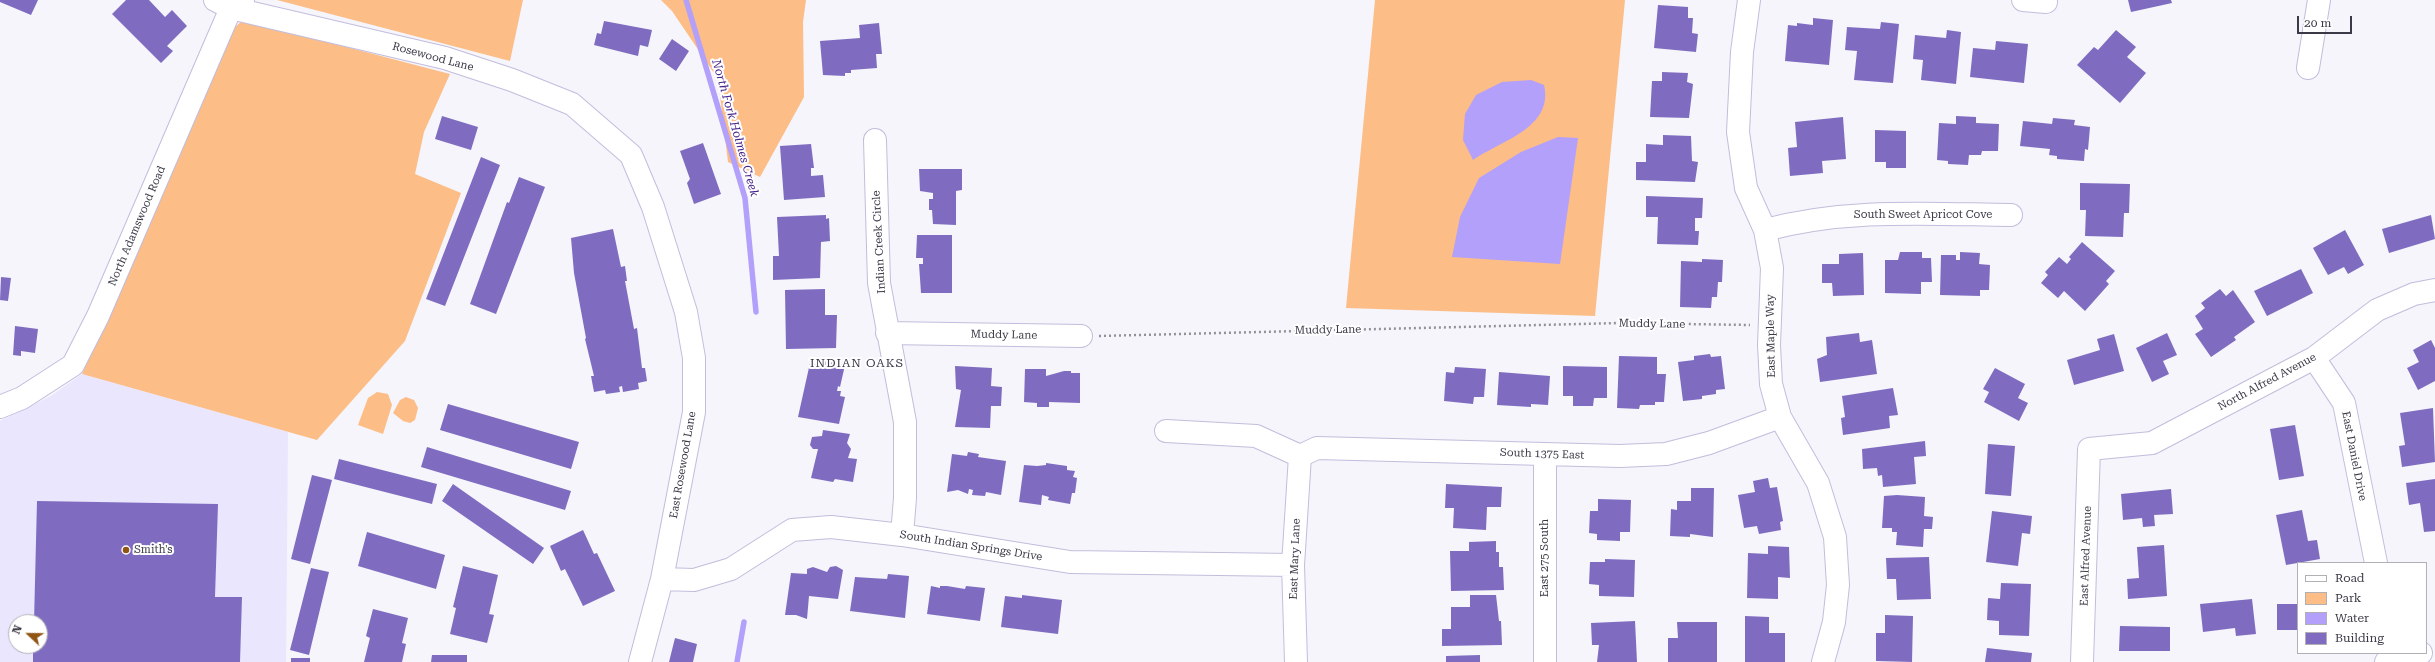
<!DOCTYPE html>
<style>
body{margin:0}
#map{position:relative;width:2435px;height:662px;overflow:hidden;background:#f5f5fb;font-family:"Roboto Serif",serif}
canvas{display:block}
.legend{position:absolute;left:2297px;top:562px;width:130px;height:92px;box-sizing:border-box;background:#fff;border:1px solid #b1b0b5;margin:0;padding:5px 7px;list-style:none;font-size:12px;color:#3b3946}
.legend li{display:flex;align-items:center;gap:8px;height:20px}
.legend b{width:20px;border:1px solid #b1b0b5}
.north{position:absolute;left:8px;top:614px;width:40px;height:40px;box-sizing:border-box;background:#fff;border:1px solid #b1b0b5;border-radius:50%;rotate:292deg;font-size:11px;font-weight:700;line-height:16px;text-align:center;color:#3b3946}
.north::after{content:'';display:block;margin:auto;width:14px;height:18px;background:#905414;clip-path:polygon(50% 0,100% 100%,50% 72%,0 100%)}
.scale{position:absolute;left:2297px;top:16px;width:55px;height:18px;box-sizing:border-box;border:2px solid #3b3946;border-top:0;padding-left:5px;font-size:12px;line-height:14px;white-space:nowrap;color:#3b3946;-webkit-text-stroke:3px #fff;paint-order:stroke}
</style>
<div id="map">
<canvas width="2435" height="662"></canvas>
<ul class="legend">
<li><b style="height:5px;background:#fff"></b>Road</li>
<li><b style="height:11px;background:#fcbd87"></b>Park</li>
<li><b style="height:11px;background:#b2a0fa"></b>Water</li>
<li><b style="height:11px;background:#7f6cc1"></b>Building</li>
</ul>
<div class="north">N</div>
<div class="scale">20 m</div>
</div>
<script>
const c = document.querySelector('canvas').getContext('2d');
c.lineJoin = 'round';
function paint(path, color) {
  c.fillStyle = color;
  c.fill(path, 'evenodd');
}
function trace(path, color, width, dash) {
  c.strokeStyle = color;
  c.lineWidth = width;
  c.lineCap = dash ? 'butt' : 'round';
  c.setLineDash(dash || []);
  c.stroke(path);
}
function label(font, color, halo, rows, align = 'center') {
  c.font = font + ' "Roboto Serif",serif';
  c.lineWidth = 4;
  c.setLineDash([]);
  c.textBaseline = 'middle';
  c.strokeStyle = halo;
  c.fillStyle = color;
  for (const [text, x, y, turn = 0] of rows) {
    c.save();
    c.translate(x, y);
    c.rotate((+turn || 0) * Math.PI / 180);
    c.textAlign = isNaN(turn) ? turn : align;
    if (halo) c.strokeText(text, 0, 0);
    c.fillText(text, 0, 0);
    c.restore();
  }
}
const built = new Path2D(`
 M82,374L288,432L286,662H0V421L51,396ZM16,622H40V646H16Z`);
const green = new Path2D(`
 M277,0H523L510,61Z
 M661,0H806L803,22L804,97L760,177L728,162L718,79L672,11Z
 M1375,0H1625L1595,316L1346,308Z
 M243,20L450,74L424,132L415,174L461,193L405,341L317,440L82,374L235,27Z
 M377,392L388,394L392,405L383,434L358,425L368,398Z
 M406,397L414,400L418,408L415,420L410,423L403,421L393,413L400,400Z`);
const water = new Path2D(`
 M1531,80L1544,85C1554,128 1500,141 1473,160L1463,140L1465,114L1476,95L1502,82Z
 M1558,137L1578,138L1560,264L1452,257L1460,217L1479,178L1521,152Z`);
const stream = new Path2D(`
 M686,0L745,198L756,312
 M737,662L744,622`);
const building = new Path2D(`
 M0,0H38L31,15L0,2Z
 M126,0H149L165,17L172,10L187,26L167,46L173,51L161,63L112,14Z
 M2128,0H2171L2172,3L2131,12Z
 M1658,5L1688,7V18H1693L1692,33L1698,34L1696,52L1654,48Z
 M1813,18L1833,20L1829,65L1785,61L1788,25L1797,26V23L1813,25Z
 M604,21L652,30L648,47L640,45L638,56L594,45L597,33L601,34Z
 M1881,22L1899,24L1893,83L1854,80L1857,51L1845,50L1847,27L1880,29Z
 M879,23L882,54H876L877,68L851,70V73H845V76L823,75L820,41L860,38L859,25Z
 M1947,30L1961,32L1956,84L1921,80L1923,60L1913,59L1915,35L1946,38Z
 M2116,30L2136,47L2127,57L2146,73L2120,103L2077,65L2094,47L2098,50Z
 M672,39L689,51L676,71L659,59Z
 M1996,41L2028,44L2024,83L1970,77L1973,48L1995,50Z
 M1662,72L1688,73L1687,82L1693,84L1689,118L1650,117L1652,81H1662Z
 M442,116L478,127L471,150L435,139Z
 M1956,116L1976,117V123L1999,124L1998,151H1982L1981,155H1969L1968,165L1948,164V161L1937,160L1939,123L1956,124Z
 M1843,117L1846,159L1822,161L1823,173L1790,176L1788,148L1797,147L1795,122Z
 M2053,118L2075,120L2074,125L2090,127L2088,150L2085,149L2084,161L2057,159V156L2049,155L2050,149L2020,146L2023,121L2052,124Z
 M1875,130L1906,131V168H1886V162H1875Z
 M1663,135L1691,136L1692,161L1698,162L1695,182L1636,180V162H1646V144L1663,145Z
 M703,143L721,194L694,204L687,183L690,179L680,151Z
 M811,144L814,168H811V176L823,175L825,197L784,200L780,146Z
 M481,157L500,165L445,306L426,299Z
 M919,169H962V190L956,191V225L933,224L932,210H929V199H933V193L920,191Z
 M519,177L545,187L496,314L470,304L507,202L509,203Z
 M2080,183L2130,184L2129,213H2124L2123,237L2085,236L2086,210H2080Z
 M1646,196L1703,198L1702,218H1695V231H1699L1698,245L1657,244L1658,217H1646Z
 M826,215V219L829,218L830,241L821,242L820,278L773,280V256H779L777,217Z
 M2431,215L2435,239L2389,253L2382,229Z
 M613,229L621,267L625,266L627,281H625L634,329L637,328L642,368H645L647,381L638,383L639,389L623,392L622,386L619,387L620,392L606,394L605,390L594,392L591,376H594L585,339L586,338L574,273L571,238Z
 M2345,230L2364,265L2348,274L2344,267L2328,275L2313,248Z
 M917,235H952V293H921L919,264H923V258H916Z
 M2082,242L2115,271L2106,281L2109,284L2085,311L2064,291L2058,298L2041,283L2048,275L2045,272L2059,257L2067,264L2071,259L2069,257Z
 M1900,252H1922V258H1931L1932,282H1921V294L1885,293V260H1898Z
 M1960,252L1980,253L1979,264L1990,265L1989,290H1980V296L1940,295L1941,255H1956V260H1960Z
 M1863,253L1864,295L1833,296L1832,283H1822V264H1839V254Z
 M1702,259L1723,260L1722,282H1718L1717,297H1712L1711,308L1680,307L1681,261L1702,262Z
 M2301,269L2313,293L2267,316L2254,291Z
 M1,277L11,278L8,301L0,300Z
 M825,289V315H837L836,348L786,349L785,290Z
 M2220,289L2226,296L2233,290L2255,322L2234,337L2236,340L2211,357L2195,334L2203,329L2195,316L2205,308L2201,303Z
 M15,326L38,329L35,353L21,351V356L13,355Z
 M1859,333L1860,342L1872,340L1877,374L1820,382L1817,359L1827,355L1826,337Z
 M2167,333L2177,355L2163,361L2169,374L2152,382L2136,348Z
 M2114,334L2124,371L2074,385L2067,360L2100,350L2097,339Z
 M2431,340L2435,348V381L2418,390L2407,368L2419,362L2413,350Z
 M1710,354L1711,357L1721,356L1725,389L1716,390V394L1702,396V399L1683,401L1678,362L1694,360V356Z
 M1619,356L1657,357V374H1666L1664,402H1655V405H1640L1639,409L1617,408Z
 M824,361L845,365L840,387L838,386L837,391H841L840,396L845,397L839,424L798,417L810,363L823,366Z
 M955,366L992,368L991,386L1002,387L1001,406H991L990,428L955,427L961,390L956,389Z
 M1563,366L1607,367V398H1594L1593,406H1573V396H1563Z
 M1455,367L1486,369L1484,397H1474L1473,404L1444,401L1446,372L1454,373Z
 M1995,368L2025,384L2018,398L2028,403L2019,421L1984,402L1989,392L1983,389Z
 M1025,369H1046V376L1064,371H1071V373H1080V403L1049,402V407H1037V403L1024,402Z
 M1499,372L1550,376L1548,405L1531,404V407L1497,405Z
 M1893,388L1898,415L1889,416L1890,428L1843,435L1841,418L1845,417L1842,396Z
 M448,404L579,442L571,469L440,430Z
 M2433,408L2435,462L2402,467L2399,446L2405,445L2400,413Z
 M2295,425L2304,476L2279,480L2270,429Z
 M823,430L850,434L847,443L851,449L848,458L857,459L853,482L835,479L833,482L811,478L818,449H813L810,445L812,437L822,436Z
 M1925,441L1926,456L1914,457L1916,484L1883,487L1882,475L1878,476L1877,468L1863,469L1862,449Z
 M1988,444L2015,446L2011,496L1985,494Z
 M427,447L571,491L565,510L421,467Z
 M968,452L979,454L978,457L1006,461L1001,495L986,492L985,496L972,495L973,490L969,489L968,494L958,490L947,492L952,454L967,456Z
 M339,459L437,484L432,504L334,479Z
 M1046,463L1067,466V470L1075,471L1073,477L1077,478L1075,493H1072L1070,504L1048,500L1049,497L1042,495L1041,505L1019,502L1024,465L1037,466L1046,465Z
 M312,475L332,480L310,564L291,559Z
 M1768,478L1770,488L1777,487L1783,521L1780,522L1781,530L1759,534L1757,526L1744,528L1738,495L1755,492L1753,481Z
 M2435,479V531L2424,532L2420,503L2409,505L2406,483Z
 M453,484L544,548L533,564L442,501Z
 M1446,484L1502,487L1501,507H1487L1486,530L1453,528L1454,508H1445Z
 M1691,488H1714L1713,537L1690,534V537L1670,536L1671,509L1677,510V501H1691Z
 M2171,489L2173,514L2154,515L2155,526L2143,527L2142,518L2123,520L2121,494Z
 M1897,495L1925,497L1924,516L1933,517L1932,529H1924L1923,547L1896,545L1897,532H1892V528H1882L1884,496Z
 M1598,499L1631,500L1630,532H1620V541L1597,540V534L1589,533L1590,511H1598Z
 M37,501L218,504L215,597H242L240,662H33V646H40V622H34Z
 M2302,510L2308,541L2317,540L2320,559L2286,565L2276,515Z
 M1992,511L2032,516L2030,534L2022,533L2018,566L1986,562Z
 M583,530L594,554L597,553L615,591L583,606L565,569L561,571L550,546Z
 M367,532L445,555L436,589L358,566Z
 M1496,541V552H1499V567H1503L1504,590L1451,591L1450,551H1469V542Z
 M2164,545L2167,596L2128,599L2127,579L2139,578L2137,547Z
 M1768,546L1789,547L1790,578L1778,577V599L1747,598L1748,553L1768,554Z
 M1929,557L1931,599L1897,600L1896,579H1887L1886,558Z
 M1605,559L1635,560L1634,597L1599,596V585L1589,584L1590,562H1605Z
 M463,566L498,575L489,614L494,615L487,643L450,634L456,608L453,607Z
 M836,566L843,570L838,599L809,596L807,619L796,615H785L791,573L807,574V569L813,567L827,572L830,567Z
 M311,568L329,572L309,655L290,650Z
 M888,574L909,576L905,618L850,611L855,577L887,579Z
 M2001,583L2031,584L2029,636L1999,635V621L1987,620L1988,598L2000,599Z
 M931,586L940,588V586H947L965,589L966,586L985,588L980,621L927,614Z
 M1022,595L1062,600L1058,634L1001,627L1005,596L1022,598Z
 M1470,595H1496L1499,621H1501L1502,645L1442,646V629H1451V607H1470Z
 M2252,599L2256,634L2236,636L2235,628L2203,632L2200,604Z
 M2277,604H2298V630H2277Z
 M373,609L408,618L402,643L406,644L402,662H364L370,638L366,636Z
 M1885,615L1913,616L1912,662L1876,661V633H1885Z
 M1745,616L1769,617V633H1785V662H1745Z
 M1635,621L1637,662H1597L1599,645H1592L1591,623Z
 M1677,622H1717V662H1668V638H1678Z
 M2120,626L2170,627V651H2119Z
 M675,638L697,644L693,662H669Z
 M1987,648L2032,653L2031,662H1985Z
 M432,655H467V662H431Z
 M1480,655V662H1446V656Z
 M291,658H310V662H291Z`);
const path = new Path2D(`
 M1099,336L1619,323L1750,325`);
const minor = new Path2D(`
 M215,0L231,8L445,58L512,80L572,104L631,155L653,207L686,312L694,358V412L662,579L640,662
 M1749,0L1742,52L1738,132L1746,188L1765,230L1772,268L1769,345L1771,384L1780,417L1818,483L1835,537L1838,585L1834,622L1823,662
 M2023,0L2046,2
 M2308,68L2319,0
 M875,140L879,283L905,422V498L902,535
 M1765,230C1847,208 1927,214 2011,215
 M887,333L1081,336
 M2314,358L2344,403L2376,563
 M0,407L22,398L73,365L98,316L231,8L243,0
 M1166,431L1256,436L1300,456
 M1545,454V662
 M1300,456L1317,448L1620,456L1666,454L1709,443L1780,417
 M662,579L694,580L731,569L792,530L831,527L902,535L1070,562L1293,565
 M1296,662L1293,565L1300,456
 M2082,662L2089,449L2152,443L2314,358L2377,310L2414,294L2435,290
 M2386,662L2421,653`);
const markers = [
 [126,550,4,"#905414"]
];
const streetNames = [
 ["Rosewood Lane",433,57,15],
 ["South Sweet Apricot Cove",1923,215],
 ["North Adamswood Road",137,226,-67],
 ["Indian Creek Circle",879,242,-93],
 ["Muddy Lane",1652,324,1],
 ["Muddy Lane",1328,330,-1],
 ["Muddy Lane",1004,335,1],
 ["East Maple Way",1771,336,-91],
 ["North Alfred Avenue",2267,382,-28],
 ["South 1375 East",1542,454,2],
 ["East Daniel Drive",2354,456,79],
 ["East Rosewood Lane",683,465,-80],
 ["South Indian Springs Drive",971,546,9],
 ["East Alfred Avenue",2086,556,-88],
 ["East 275 South",1545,558,-90],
 ["East Mary Lane",1295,559,-88]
];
const poiNames = [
 ["Smith's",134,550]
];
const waterNames = [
 ["North Fork Holmes Creek",735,128,74]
];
const neighbourhoodNames = [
 ["INDIAN OAKS",857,363]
];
paint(built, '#e9e6fe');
paint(green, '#fcbd87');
paint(water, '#b2a0fa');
trace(stream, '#b2a0fa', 5.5);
paint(building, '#7f6cc1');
trace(minor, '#c2bddc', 24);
trace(path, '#92919a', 2.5, [2, 3]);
trace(minor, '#fff', 22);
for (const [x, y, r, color] of markers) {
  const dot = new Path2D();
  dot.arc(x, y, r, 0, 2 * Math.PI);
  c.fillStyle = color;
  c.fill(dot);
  trace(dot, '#fff', 1.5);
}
label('11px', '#3b3946', '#fff', streetNames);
label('11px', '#3b3946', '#fff', poiNames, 'left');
label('italic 12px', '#47248a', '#fff', waterNames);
c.letterSpacing = '1px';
label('12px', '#3b3946', '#fff', neighbourhoodNames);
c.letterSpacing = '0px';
</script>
